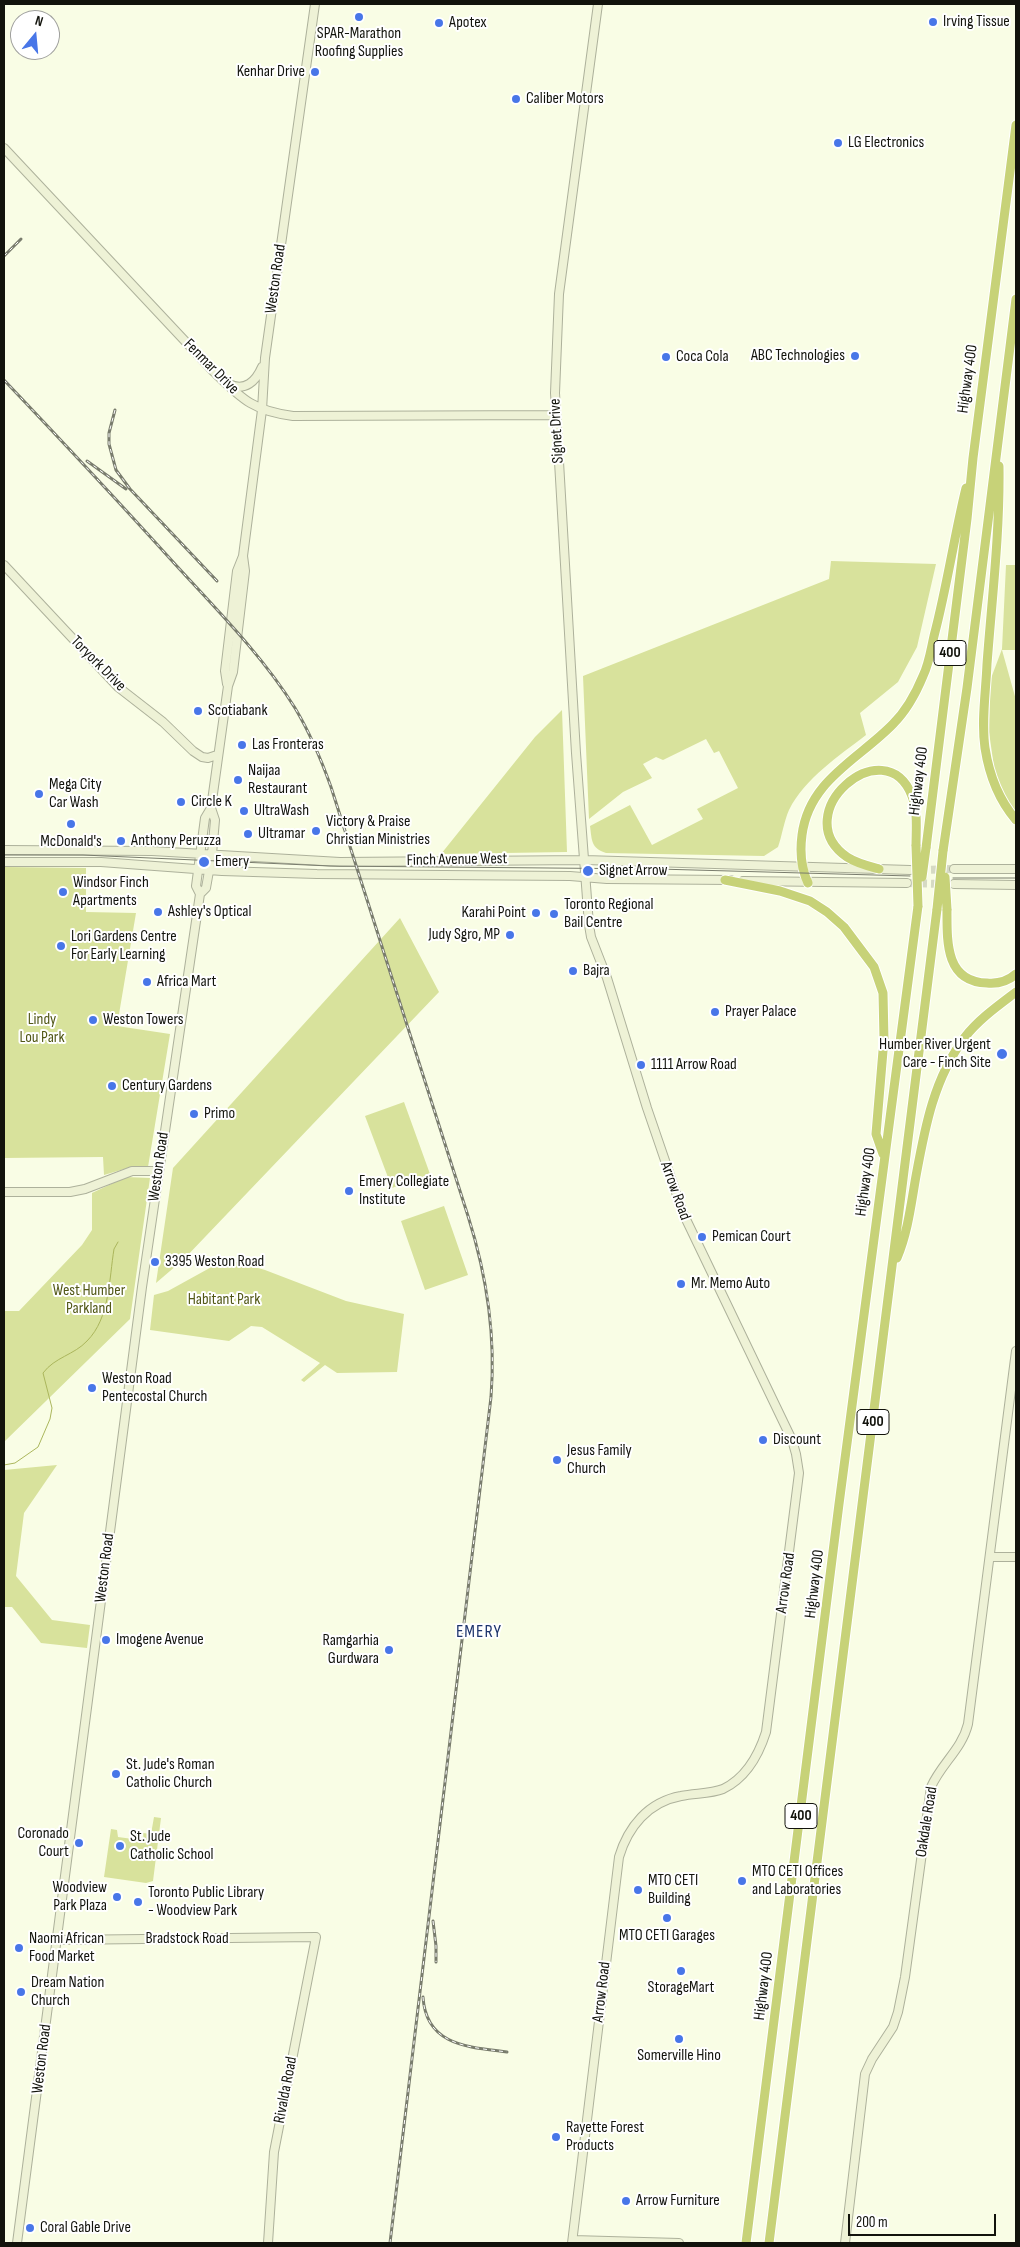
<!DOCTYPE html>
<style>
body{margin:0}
#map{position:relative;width:1020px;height:2247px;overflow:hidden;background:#f9fde5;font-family:"Sofia Sans Condensed",sans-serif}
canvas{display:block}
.frame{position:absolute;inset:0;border:5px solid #12130c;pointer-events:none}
.north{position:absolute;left:10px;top:10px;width:50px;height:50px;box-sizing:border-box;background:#fff;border:1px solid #a0a19e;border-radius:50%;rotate:17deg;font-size:14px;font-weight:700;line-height:20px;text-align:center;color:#12130c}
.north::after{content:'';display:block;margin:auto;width:18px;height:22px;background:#4876e8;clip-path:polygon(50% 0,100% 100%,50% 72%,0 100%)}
.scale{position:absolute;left:848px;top:2214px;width:148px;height:22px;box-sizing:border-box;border:2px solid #12130c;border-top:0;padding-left:6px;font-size:15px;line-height:18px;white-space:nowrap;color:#12130c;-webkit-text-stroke:4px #fff;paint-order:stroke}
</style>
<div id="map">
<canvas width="1020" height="2247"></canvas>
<div class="frame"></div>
<div class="north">N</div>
<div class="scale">200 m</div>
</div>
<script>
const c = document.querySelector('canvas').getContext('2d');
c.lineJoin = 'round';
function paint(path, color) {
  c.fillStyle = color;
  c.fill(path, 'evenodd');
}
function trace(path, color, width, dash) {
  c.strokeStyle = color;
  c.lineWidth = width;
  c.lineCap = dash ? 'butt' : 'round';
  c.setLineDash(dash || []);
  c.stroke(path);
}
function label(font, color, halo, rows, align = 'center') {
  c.font = font + ' "Sofia Sans Condensed",sans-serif';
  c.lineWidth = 4;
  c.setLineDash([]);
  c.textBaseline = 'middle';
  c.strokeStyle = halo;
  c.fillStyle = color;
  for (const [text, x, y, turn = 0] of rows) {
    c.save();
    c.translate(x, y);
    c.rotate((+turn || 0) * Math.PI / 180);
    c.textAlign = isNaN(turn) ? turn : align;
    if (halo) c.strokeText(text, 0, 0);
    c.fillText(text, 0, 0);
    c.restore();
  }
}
const green = new Path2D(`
 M831,561L936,564L917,647L898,682L860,713L866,735C839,756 805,778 789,810C784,821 782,836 778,847L764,856L606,853C591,848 592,841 590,826L630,805L652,845L703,819L697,809L738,788L719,751L714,753L706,739L663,760L656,757L643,764L652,778L623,792L589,819L583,676L829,579Z
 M1006,565H1016V650H1002L1016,700V815L1003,795L994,767L989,732L990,681L1002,649Z
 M562,710L567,852L441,854L535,737Z
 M4,867L86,868V912L136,913L117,1026L170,1034L148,1167H131L104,1175L103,1157L4,1158Z
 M400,918L439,992L184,1259L156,1283L173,1168Z
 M404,1102L430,1174L392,1188L365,1116Z
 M126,1177L150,1178L130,1319L4,1442V1311H19L82,1245L92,1230V1193Z
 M444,1206L468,1275L425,1290L401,1221Z
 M226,1259L265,1270L346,1301L404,1314L397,1372L337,1373L325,1365L304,1382L301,1380L320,1363L262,1327L251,1326L229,1341L150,1330L154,1295L168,1291Z
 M57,1465L24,1513L16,1576L52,1620L90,1625L87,1648L41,1643L12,1607H4V1470Z
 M154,1817L161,1818L153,1881L146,1883L104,1877L111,1829L117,1830L118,1837L140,1840L142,1843L144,1841L143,1833L151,1834Z`);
const stream = new Path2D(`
 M4,1465L15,1463L38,1447L50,1419L52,1408L43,1373C55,1357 74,1355 87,1341C110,1318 109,1279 114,1249L118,1242`);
const secondaryTunnel = new Path2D(`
 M919,870L954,869
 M907,883L944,884`);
const secondary = new Path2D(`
 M4,148L214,372C242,399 253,411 293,416L555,415
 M229,384C245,392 256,381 262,367
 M4,565L118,687L163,722L193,751L202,757L208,758L217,755
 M227,684L225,671L237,571L243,556L262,410L265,358L315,4
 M4,850L152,851L340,862L585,860L910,870
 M4,862H101L222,871L317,874L570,876L607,879L731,880
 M954,869H1016
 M743,881L907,883
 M954,884L1016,885
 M200,894L196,886L205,818L211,808
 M4,1192H70L85,1189L132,1171H158
 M990,1557H1016
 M57,1940L316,1937L274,2152L268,2243
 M573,2240L679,2243
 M17,2243L142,1287L200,894L206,888L212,854L215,820L211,808L228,686L233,672L245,571L243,556
 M572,2243L619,1857C628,1827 648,1802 681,1796C695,1793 710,1794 723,1789C746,1778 759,1754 766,1732L799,1473L796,1454L792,1440L683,1213L647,1108L607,978L591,937L589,925L576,753L555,393L559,294L598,4
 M845,2243L865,2074L872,2059L893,2027L898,2012L905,1977L931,1787C941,1764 962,1749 968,1724L1016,1351`);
const highway = new Path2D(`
 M999,466C1000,532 992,598 987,664C986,691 981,721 985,748C989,774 999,800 1016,820
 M926,848L967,519L973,458L1016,125
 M943,851L967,688L1016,299
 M879,869C868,866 856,863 847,857C785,814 885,727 912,796C918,811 916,829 916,846
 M725,880L780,891L810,901L827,912L844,927L874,967L883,993L884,1039L876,1134L883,1154
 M808,883C801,868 800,850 802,835C809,780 858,760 893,724C906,711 916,693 923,676C929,664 931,649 934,636C947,587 954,537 966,488
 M947,909C947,941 945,982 987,983C998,984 1008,981 1016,974
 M897,1258C908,1232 911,1204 916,1176C925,1127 934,1078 965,1037C979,1019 999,1005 1016,992
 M746,2243L839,1504L918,906
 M769,2243L937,909`);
const tram = new Path2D(`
 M4,855H83L330,866L658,869L910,876
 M953,878H1016`);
const rail = new Path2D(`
 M4,256L21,239
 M4,380C61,440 118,501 174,563C216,609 262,655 295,708C310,733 321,759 331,787L468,1216C487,1276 496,1334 491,1397L390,2243
 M115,410L109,433V444L116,470L130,489L217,581
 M87,461L126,489
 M433,1921L436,1946V1962
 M423,1997C426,2046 469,2047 507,2052`);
const highwayBridge = new Path2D(`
 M916,846L918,906
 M922,877L926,848
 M945,877L947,909
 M937,909L943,851`);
const markers = [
 [359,17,5,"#4876e8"],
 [933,22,5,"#4876e8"],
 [439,23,5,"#4876e8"],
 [315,72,5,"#4876e8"],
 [516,99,5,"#4876e8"],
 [838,143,5,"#4876e8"],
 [855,356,5,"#4876e8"],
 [666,357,5,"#4876e8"],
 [198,711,5,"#4876e8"],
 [242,745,5,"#4876e8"],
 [238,780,5,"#4876e8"],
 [39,794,5,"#4876e8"],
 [181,802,5,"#4876e8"],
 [244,811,5,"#4876e8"],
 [71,824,5,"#4876e8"],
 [316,831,5,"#4876e8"],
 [248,834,5,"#4876e8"],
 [121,841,5,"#4876e8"],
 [204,862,6,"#4876e8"],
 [588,871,6,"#4876e8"],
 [63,892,5,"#4876e8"],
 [158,912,5,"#4876e8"],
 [536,913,5,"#4876e8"],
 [554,914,5,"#4876e8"],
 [510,935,5,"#4876e8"],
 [61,946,5,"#4876e8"],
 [573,971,5,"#4876e8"],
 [147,982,5,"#4876e8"],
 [715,1012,5,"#4876e8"],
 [93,1020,5,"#4876e8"],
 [1002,1054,6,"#4876e8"],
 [641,1065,5,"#4876e8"],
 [112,1086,5,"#4876e8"],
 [194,1114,5,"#4876e8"],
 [349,1191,5,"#4876e8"],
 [702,1237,5,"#4876e8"],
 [155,1262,5,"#4876e8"],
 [681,1284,5,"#4876e8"],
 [92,1388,5,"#4876e8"],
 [763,1440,5,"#4876e8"],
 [557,1460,5,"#4876e8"],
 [106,1640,5,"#4876e8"],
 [389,1650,5,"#4876e8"],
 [116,1774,5,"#4876e8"],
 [79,1843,5,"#4876e8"],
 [120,1846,5,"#4876e8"],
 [742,1881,5,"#4876e8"],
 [638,1890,5,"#4876e8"],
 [117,1897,5,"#4876e8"],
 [138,1902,5,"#4876e8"],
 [667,1918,5,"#4876e8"],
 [19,1948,5,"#4876e8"],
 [681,1971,5,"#4876e8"],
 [21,1992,5,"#4876e8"],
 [679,2039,5,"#4876e8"],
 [556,2137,5,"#4876e8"],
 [626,2201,5,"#4876e8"],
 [30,2228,5,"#4876e8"]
];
const shields = [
 [950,653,32],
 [873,1422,32],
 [801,1816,32]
];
const shieldNames = [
 ["400",950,653],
 ["400",873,1422],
 ["400",801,1816]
];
const poiNames = [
 ["Irving Tissue",943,22],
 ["Apotex",449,23],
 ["SPAR-Marathon",359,34,"center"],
 ["Roofing Supplies",359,52,"center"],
 ["Kenhar Drive",305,72,"right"],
 ["Caliber Motors",526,99],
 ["LG Electronics",848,143],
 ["ABC Technologies",845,356,"right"],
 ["Coca Cola",676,357],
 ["Scotiabank",208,711],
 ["Las Fronteras",252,745],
 ["Naijaa",248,771],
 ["Restaurant",248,789],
 ["Mega City",49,785],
 ["Car Wash",49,803],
 ["Circle K",191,802],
 ["UltraWash",254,811],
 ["Victory & Praise",326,822],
 ["Christian Ministries",326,840],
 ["Ultramar",258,834],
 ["Anthony Peruzza",131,841],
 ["McDonald's",71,842,"center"],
 ["Emery",215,862],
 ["Signet Arrow",599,871],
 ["Windsor Finch",73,883],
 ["Apartments",73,901],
 ["Toronto Regional",564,905],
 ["Bail Centre",564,923],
 ["Ashley's Optical",168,912],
 ["Karahi Point",526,913,"right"],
 ["Judy Sgro, MP",500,935,"right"],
 ["Lori Gardens Centre",71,937],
 ["For Early Learning",71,955],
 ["Bajra",583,971],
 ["Africa Mart",157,982],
 ["Prayer Palace",725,1012],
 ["Weston Towers",103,1020],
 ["Humber River Urgent",991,1045,"right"],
 ["Care - Finch Site",991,1063,"right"],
 ["1111 Arrow Road",651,1065],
 ["Century Gardens",122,1086],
 ["Primo",204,1114],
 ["Emery Collegiate",359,1182],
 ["Institute",359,1200],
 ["Pemican Court",712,1237],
 ["3395 Weston Road",165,1262],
 ["Mr. Memo Auto",691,1284],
 ["Weston Road",102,1379],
 ["Pentecostal Church",102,1397],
 ["Discount",773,1440],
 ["Jesus Family",567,1451],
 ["Church",567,1469],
 ["Imogene Avenue",116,1640],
 ["Ramgarhia",379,1641,"right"],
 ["Gurdwara",379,1659,"right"],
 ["St. Jude's Roman",126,1765],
 ["Catholic Church",126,1783],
 ["Coronado",69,1834,"right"],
 ["Court",69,1852,"right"],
 ["St. Jude",130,1837],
 ["Catholic School",130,1855],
 ["MTO CETI Offices",752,1872],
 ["and Laboratories",752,1890],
 ["MTO CETI",648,1881],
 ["Building",648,1899],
 ["Woodview",107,1888,"right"],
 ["Park Plaza",107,1906,"right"],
 ["Toronto Public Library",148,1893],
 ["- Woodview Park",148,1911],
 ["MTO CETI Garages",667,1936,"center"],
 ["Naomi African",29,1939],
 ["Food Market",29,1957],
 ["Dream Nation",31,1983],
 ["Church",31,2001],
 ["StorageMart",681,1988,"center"],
 ["Somerville Hino",679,2056,"center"],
 ["Rayette Forest",566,2128],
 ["Products",566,2146],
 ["Arrow Furniture",636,2201],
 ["Coral Gable Drive",40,2228]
];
const streetNames = [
 ["Weston Road",276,279,-82],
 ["Fenmar Drive",211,367,45],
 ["Highway 400",968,379,-82],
 ["Signet Drive",557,431,-93],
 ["Toryork Drive",98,664,45],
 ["Highway 400",919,781,-83],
 ["Finch Avenue West",457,860,-1],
 ["Weston Road",159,1167,-82],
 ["Highway 400",866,1182,-82],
 ["Arrow Road",675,1191,70],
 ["Weston Road",105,1568,-83],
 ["Arrow Road",786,1583,-82],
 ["Highway 400",815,1584,-83],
 ["Oakdale Road",927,1822,-81],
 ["Bradstock Road",187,1939],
 ["Highway 400",764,1986,-83],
 ["Arrow Road",602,1992,-83],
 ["Weston Road",42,2059,-83],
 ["Rivalda Road",286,2090,-79]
];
const parkNames = [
 ["Lindy",42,1020],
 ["Lou Park",42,1038],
 ["West Humber",89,1291],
 ["Parkland",89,1309],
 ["Habitant Park",224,1300]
];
const neighbourhoodNames = [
 ["EMERY",479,1632]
];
paint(green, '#d8e29c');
trace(stream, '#abb65c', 1);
trace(secondaryTunnel, '#d6dac4', 8, [8, 4]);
trace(secondary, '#adb19b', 10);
trace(highway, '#fff', 11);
trace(secondary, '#eef2d6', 8);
trace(highway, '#c7d278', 9);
trace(tram, '#797c6d', 1);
trace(rail, '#797c6d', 3);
trace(rail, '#fff', 1, [4]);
trace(highwayBridge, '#fff', 11, []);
trace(highwayBridge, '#c7d278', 9);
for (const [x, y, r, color] of markers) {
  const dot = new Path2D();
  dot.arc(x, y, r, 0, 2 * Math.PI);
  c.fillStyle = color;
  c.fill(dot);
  trace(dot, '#fff', 2);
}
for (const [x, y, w] of shields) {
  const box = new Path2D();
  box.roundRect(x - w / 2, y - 12.5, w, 25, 4);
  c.fillStyle = '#fff';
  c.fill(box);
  trace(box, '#12130c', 1);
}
label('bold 15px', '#12130c', null, shieldNames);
label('16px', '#12130c', '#fff', poiNames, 'left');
label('16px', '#12130c', '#fff', streetNames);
label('16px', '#525817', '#fff', parkNames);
c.letterSpacing = '1px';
label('18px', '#1e356c', '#fff', neighbourhoodNames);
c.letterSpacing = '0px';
</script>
